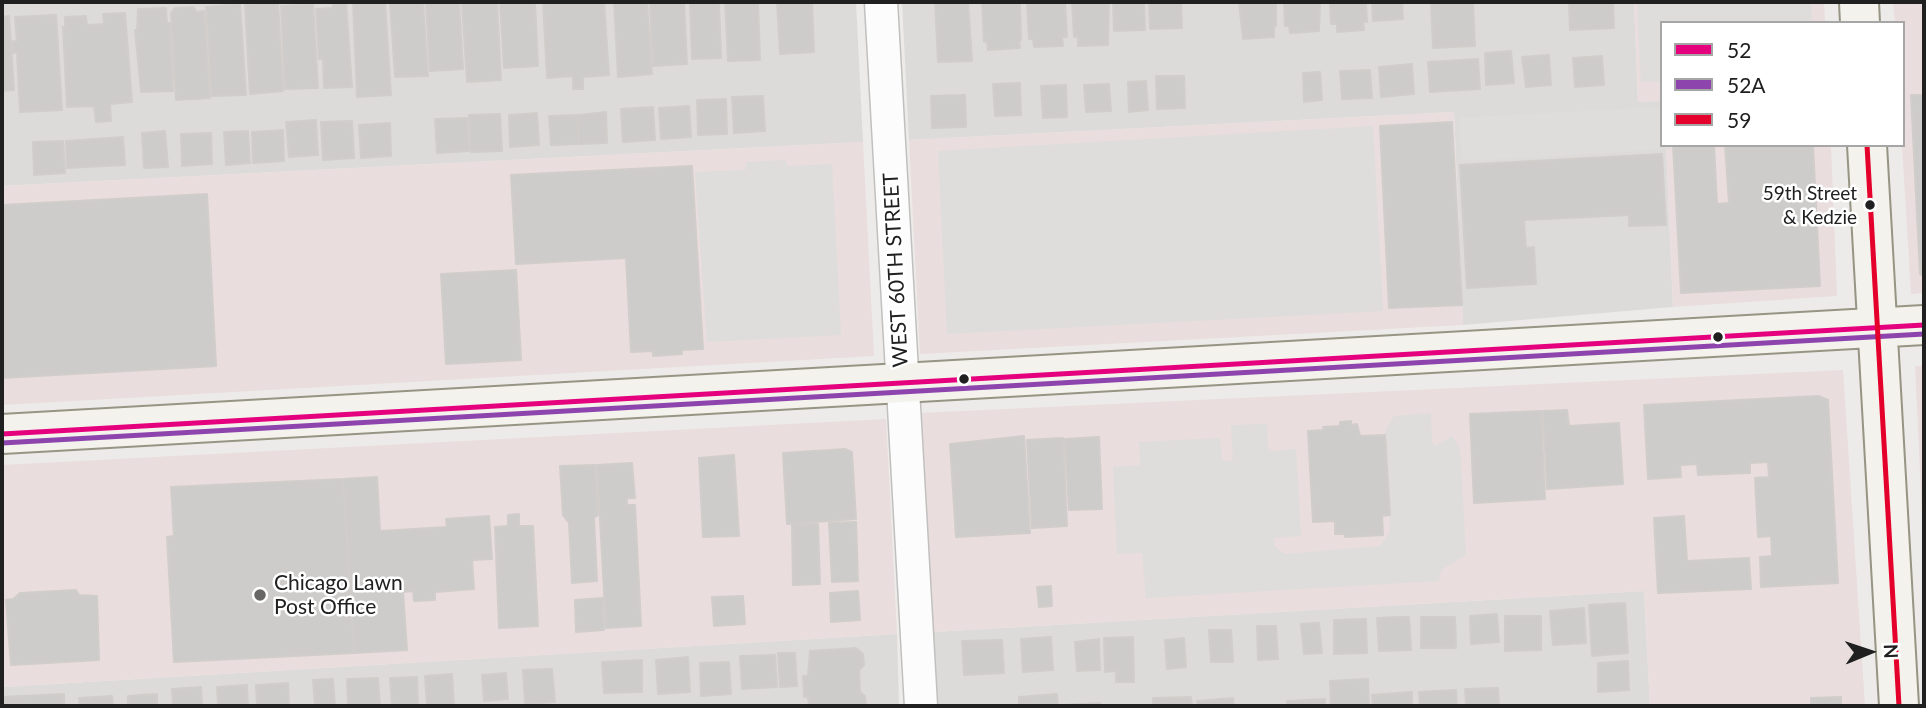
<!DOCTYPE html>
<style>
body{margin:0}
#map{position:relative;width:1926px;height:708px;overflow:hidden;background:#edebe9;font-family:Lato,sans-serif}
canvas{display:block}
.frame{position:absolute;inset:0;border:4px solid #202020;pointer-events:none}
.legend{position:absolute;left:1660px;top:21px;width:245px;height:126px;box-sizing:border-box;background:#fff;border:2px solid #a6a6a6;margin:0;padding:9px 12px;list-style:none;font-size:21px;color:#202020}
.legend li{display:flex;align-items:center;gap:14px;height:35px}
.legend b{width:35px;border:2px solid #a6a6a6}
.north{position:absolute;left:1835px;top:617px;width:70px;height:70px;-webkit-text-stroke:5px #fff;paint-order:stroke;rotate:88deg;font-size:19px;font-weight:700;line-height:28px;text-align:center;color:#202020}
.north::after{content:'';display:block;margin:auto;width:24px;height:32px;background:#202020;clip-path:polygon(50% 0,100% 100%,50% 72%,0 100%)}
</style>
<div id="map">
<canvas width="1926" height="708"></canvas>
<div class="frame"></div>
<ul class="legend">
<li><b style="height:9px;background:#e5007d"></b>52</li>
<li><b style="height:9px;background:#8e44ad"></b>52A</li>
<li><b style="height:9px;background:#e4002b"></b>59</li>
</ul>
<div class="north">N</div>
</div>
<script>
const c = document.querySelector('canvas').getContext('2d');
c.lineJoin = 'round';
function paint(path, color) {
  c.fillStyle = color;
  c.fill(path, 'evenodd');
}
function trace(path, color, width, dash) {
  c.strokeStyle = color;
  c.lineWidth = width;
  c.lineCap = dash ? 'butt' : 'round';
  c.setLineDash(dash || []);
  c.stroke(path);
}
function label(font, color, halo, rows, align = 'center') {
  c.font = font + ' Lato,sans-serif';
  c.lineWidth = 5;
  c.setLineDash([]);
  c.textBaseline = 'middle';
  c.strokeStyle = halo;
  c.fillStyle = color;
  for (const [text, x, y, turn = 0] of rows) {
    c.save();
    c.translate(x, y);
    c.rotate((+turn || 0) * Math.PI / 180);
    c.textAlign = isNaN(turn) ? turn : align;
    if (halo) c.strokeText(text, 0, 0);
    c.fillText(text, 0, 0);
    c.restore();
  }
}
const residential = new Path2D(`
 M2,2H856L863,142L2,186Z
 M902,2H1634L1638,102L1662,101V145H1666L1673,307L1463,325L1454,112L909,140Z
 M1644,591L1650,706H937L932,632Z
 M897,634L899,706H2V687Z`);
const commercial = new Path2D(`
 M1634,2H1824L1825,23H1662V101L1638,102Z
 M1893,2H1924V293L1911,294L1902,145L1903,23H1895Z
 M1454,112L1463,325L920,354L909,140Z
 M863,142L874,356L2,405V186Z
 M1666,145H1831L1837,296L1673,307Z
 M1915,366H1924V601L1923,536Z
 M1843,370L1865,706H1650L1644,591L932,632L919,413Z
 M886,419L897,634L2,687V465Z`);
const parking = new Path2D(`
 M1637,2H1811L1812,23H1662V81L1641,82Z
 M1662,107V145H1671V149L1462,161L1459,118Z
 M1373,126L1383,311L947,334L938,151Z
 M785,160L788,166L832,164L841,335L707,342L695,172L745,170L747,162Z
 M1431,413L1432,442L1436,446L1452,436L1460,448L1466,555L1444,568L1440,573L1439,581L1146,598L1142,553L1117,554L1113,467L1140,465L1139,442L1220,438L1222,458L1225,461H1230L1233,458L1231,425L1267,424L1268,447L1272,451L1296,449L1301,536L1274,538V546L1285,554L1380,546L1390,532L1385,431L1394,416Z`);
const building = new Path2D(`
 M278,2L283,91L250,94L245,5Z
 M333,2H346L352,87L324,88L323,59H319L316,9L333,8Z
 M353,2H385L391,95L357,97Z
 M390,2H423L428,76L395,77Z
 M426,2H459L463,69L430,71Z
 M462,2H497L501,80L467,82Z
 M500,2H535L538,66L504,68Z
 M543,2H604L609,75L583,77V89H573V76L547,78Z
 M614,2H647L652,74L618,77Z
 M650,2H684L687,64L653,66Z
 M690,2H719L721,58L692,59Z
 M725,2H758L760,60L728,61Z
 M777,2H812L814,52L780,54Z
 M935,2H968L972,61L938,62Z
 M982,2H1020L1021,40H1019L1020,48L988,50L987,42H984Z
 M1027,2H1065L1067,37H1062L1063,46L1034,47L1033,39H1029Z
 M1072,2H1109L1108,45L1078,46V37H1074Z
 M1113,2H1144L1145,30L1114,31Z
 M1149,2H1181L1182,28L1150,29Z
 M1239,2H1276V26H1274V37L1243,39Z
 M1284,2H1320L1319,31L1290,33L1289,26H1285Z
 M1330,2H1366L1367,22H1363L1364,30L1337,32V24H1331Z
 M1372,2H1402L1403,19L1373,21Z
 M1431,2H1473L1475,46L1433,48Z
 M1569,2H1613L1614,28L1570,30Z
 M240,4L246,95L212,96L206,7Z
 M313,4L318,88L285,89L281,6Z
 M193,7L197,12L204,11L210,98L176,100L171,13L175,8Z
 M166,8L167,23H170L173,91L141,92L135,30H137L138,9Z
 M125,13L132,102L110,104L111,121L96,122L94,106L67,107L63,27H65V17L86,16L87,25L104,24L103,14Z
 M56,15L62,110L20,112L17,52L13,53V41L17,42L15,17Z
 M9,16L14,90L2,91V17Z
 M1511,51L1514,83L1486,85L1485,53Z
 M1549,55L1551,85L1526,87L1522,57Z
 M1602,56L1604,85L1575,87L1573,58Z
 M1478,59L1480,89L1430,92L1428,62Z
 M1412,64L1414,94L1381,97L1379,67Z
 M1370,70L1372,98L1342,99L1340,71Z
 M1320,72L1322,100L1304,102L1303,73Z
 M1156,76H1184L1185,108L1157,109Z
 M1146,81L1148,110L1129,112L1128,82Z
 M1020,83L1021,115L995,116L993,84Z
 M1109,84L1111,111L1086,112L1084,85Z
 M1066,85L1067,117L1043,118L1041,86Z
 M965,95L966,127L932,128L931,96Z
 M1911,95H1924V276L1920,274Z
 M763,96L765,131L734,133L732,97Z
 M726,99L727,134L698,135L697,100Z
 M689,106L691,137L661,139L659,108Z
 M653,107L655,140L623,142L621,109Z
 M606,112L607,143L579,144L578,115Z
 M537,113L539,145L510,147L509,115Z
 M500,114L502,151L471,152L469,115Z
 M577,115L578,144L551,145L549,116Z
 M467,118L469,151L437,153L435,119Z
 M316,120L318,155L289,157L286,122Z
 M352,121L354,158L323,160L321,122Z
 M1452,122L1462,305L1389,308L1380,126Z
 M390,123L391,156L361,158L359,125Z
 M283,130L284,161L253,163L252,132Z
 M165,131L168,167L144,168L142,133Z
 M248,131L250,163L226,165L224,132Z
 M211,133L212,164L182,166L181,134Z
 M123,137L125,165L67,168L66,141Z
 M63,141L65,173L34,175L33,142Z
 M1673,145H1714L1717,204L1729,203L1725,145H1813L1820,286L1681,293Z
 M1662,154L1666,225L1629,226V215L1524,220L1526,248L1534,247L1536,284L1467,288L1460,165Z
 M692,166L703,349L682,350V354L653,356V351L631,352L626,258L516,264L511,175Z
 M207,194L216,366L2,378V205Z
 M516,270L521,360L446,364L441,274Z
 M1818,396L1828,400L1838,583L1761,587L1760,557L1772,556L1771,536L1758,537L1755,478L1769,477L1768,462L1750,463V473L1698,475L1697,464L1680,465L1681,477L1648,479L1644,405Z
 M1567,410L1569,426L1619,423L1623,484L1547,489L1543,411Z
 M1541,411L1545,499L1474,503L1470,414Z
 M1351,421V425L1357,424L1360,436L1385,435L1390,515L1382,516L1383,535L1345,537V534H1335V521L1313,522L1308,431L1324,430L1323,427L1340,426V422Z
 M1024,436L1030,533L956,537L950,444Z
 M1099,437L1102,509L1069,510L1065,439Z
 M1063,438L1067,526L1032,528L1027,440Z
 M845,449L852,452L856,519L787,524L783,453Z
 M734,455L739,536L703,537L699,458Z
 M632,463L635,498H627V505H635L641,626L606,628L597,465Z
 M595,465L598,515L594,518L597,581L572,583L569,523L563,515L560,466Z
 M377,477L380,531L447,527L446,519L489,516L492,559L472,560L474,589L435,592V600L414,601L413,591L403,592L407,650L354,653L343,479Z
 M343,479L354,653L174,662L167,537L174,536L171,487Z
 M519,514V526H533L538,626L499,628L495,527L508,526V515Z
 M1684,516L1687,561L1749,558L1751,589L1658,593L1654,518Z
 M856,522L858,581L832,582L829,523Z
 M818,524L820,584L793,585L792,525Z
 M1051,586L1052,606L1039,607L1037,587Z
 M76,590L79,595L97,596L99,660L11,665L6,600L13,599L20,593Z
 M858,591L860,620L831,622L830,593Z
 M743,596L745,624L714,626L712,597Z
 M603,598L604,630L576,632L575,600Z
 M1625,603L1628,653L1592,656L1589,605Z
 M1584,608L1586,643L1553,645L1550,611Z
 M1497,614L1499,642L1471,644L1470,616Z
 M1505,616H1541V650L1505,651Z
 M1398,617H1409L1411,650L1379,651L1377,618Z
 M1421,617H1455L1456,648H1421Z
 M1366,619L1367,653L1334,654V620Z
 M1319,623L1322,653L1304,654L1301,624Z
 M1257,626H1276L1278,659L1258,660Z
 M1209,630H1231L1233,662H1211Z
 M1051,637L1053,670L1023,672L1021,639Z
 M1133,637L1134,682H1116V671L1105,672L1104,638Z
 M1184,638L1186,667L1167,669L1165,640Z
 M1099,639L1100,670L1077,671L1075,642Z
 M1002,640L1004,673L964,675L962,641Z
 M856,648L863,654L864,665L859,670L860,692L865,696L866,706H809L808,697H804L803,676H808L810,651Z
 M778,653H795L797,686L780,687Z
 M775,655L777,687L742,689L740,656Z
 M688,657L690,692L658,694L656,660Z
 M642,660V692L604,693L602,662Z
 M1628,661L1629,690L1598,692V663Z
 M729,662L731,694L701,696L700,663Z
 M552,669L555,702L525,704L523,670Z
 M506,673L508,699L484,701L482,675Z
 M452,674L454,706H427L425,676Z
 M417,677L418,706H392L390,678Z
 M378,678L380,706H348L347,679Z
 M333,679L335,706H315L313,680Z
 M1368,679L1369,706H1331L1330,681Z
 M288,683L289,706H257L256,685Z
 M247,685L248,706H218L217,687Z
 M201,687L202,706H173L172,689Z
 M1498,688L1499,706H1466L1465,689Z
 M1456,690L1457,706H1420L1419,692Z
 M1412,692V706H1373L1372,695Z
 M64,694V706H2V697Z
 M157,694V706H128V696Z
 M1057,694L1058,706H1019V697Z
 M112,696L113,706H80L79,698Z
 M1191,697L1192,706H1153V698Z
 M1841,697V706H1811V698Z
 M1233,698L1234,706H1198L1197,701Z
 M1325,699V706H1287V701Z
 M1100,703V706H1063L1062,705Z`);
const street = new Path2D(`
 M881,2L921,706`);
const secondary = new Path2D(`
 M1859,2L1860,23
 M1867,145L1899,706
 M2,434L1924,325`);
const bus1 = new Path2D(`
 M2,434L1924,325`);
const bus2 = new Path2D(`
 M2,443L1924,334`);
const bus3 = new Path2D(`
 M1867,145L1899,706`);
const markers = [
 [1870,205,6,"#202020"],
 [1718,337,6,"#202020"],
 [964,379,6,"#202020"],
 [260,595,7,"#686766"]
];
const busNames = [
 ["59th Street",1857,194],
 ["& Kedzie",1857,218]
];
const streetNames = [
 ["WEST 60TH STREET",896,270,-93]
];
const poiNames = [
 ["Chicago Lawn",274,583],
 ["Post Office",274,607]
];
paint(residential, '#dddbda');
paint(commercial, '#e9dddd');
paint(parking, '#dedddc');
paint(building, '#ceccca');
trace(building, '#d0cdca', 2);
trace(street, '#c1c0bf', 35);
trace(secondary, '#969583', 42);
trace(street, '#fcfcfc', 32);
trace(secondary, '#f3f2ec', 38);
trace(bus1, '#e5007d', 5);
trace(bus2, '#8e44ad', 5);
trace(bus3, '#e4002b', 5);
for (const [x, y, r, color] of markers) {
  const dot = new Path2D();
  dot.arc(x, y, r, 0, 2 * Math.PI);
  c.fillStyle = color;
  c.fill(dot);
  trace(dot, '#fff', 2.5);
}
label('19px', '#202020', '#fff', busNames, 'right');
label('21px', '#202020', '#fff', streetNames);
label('21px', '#202020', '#fff', poiNames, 'left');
</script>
